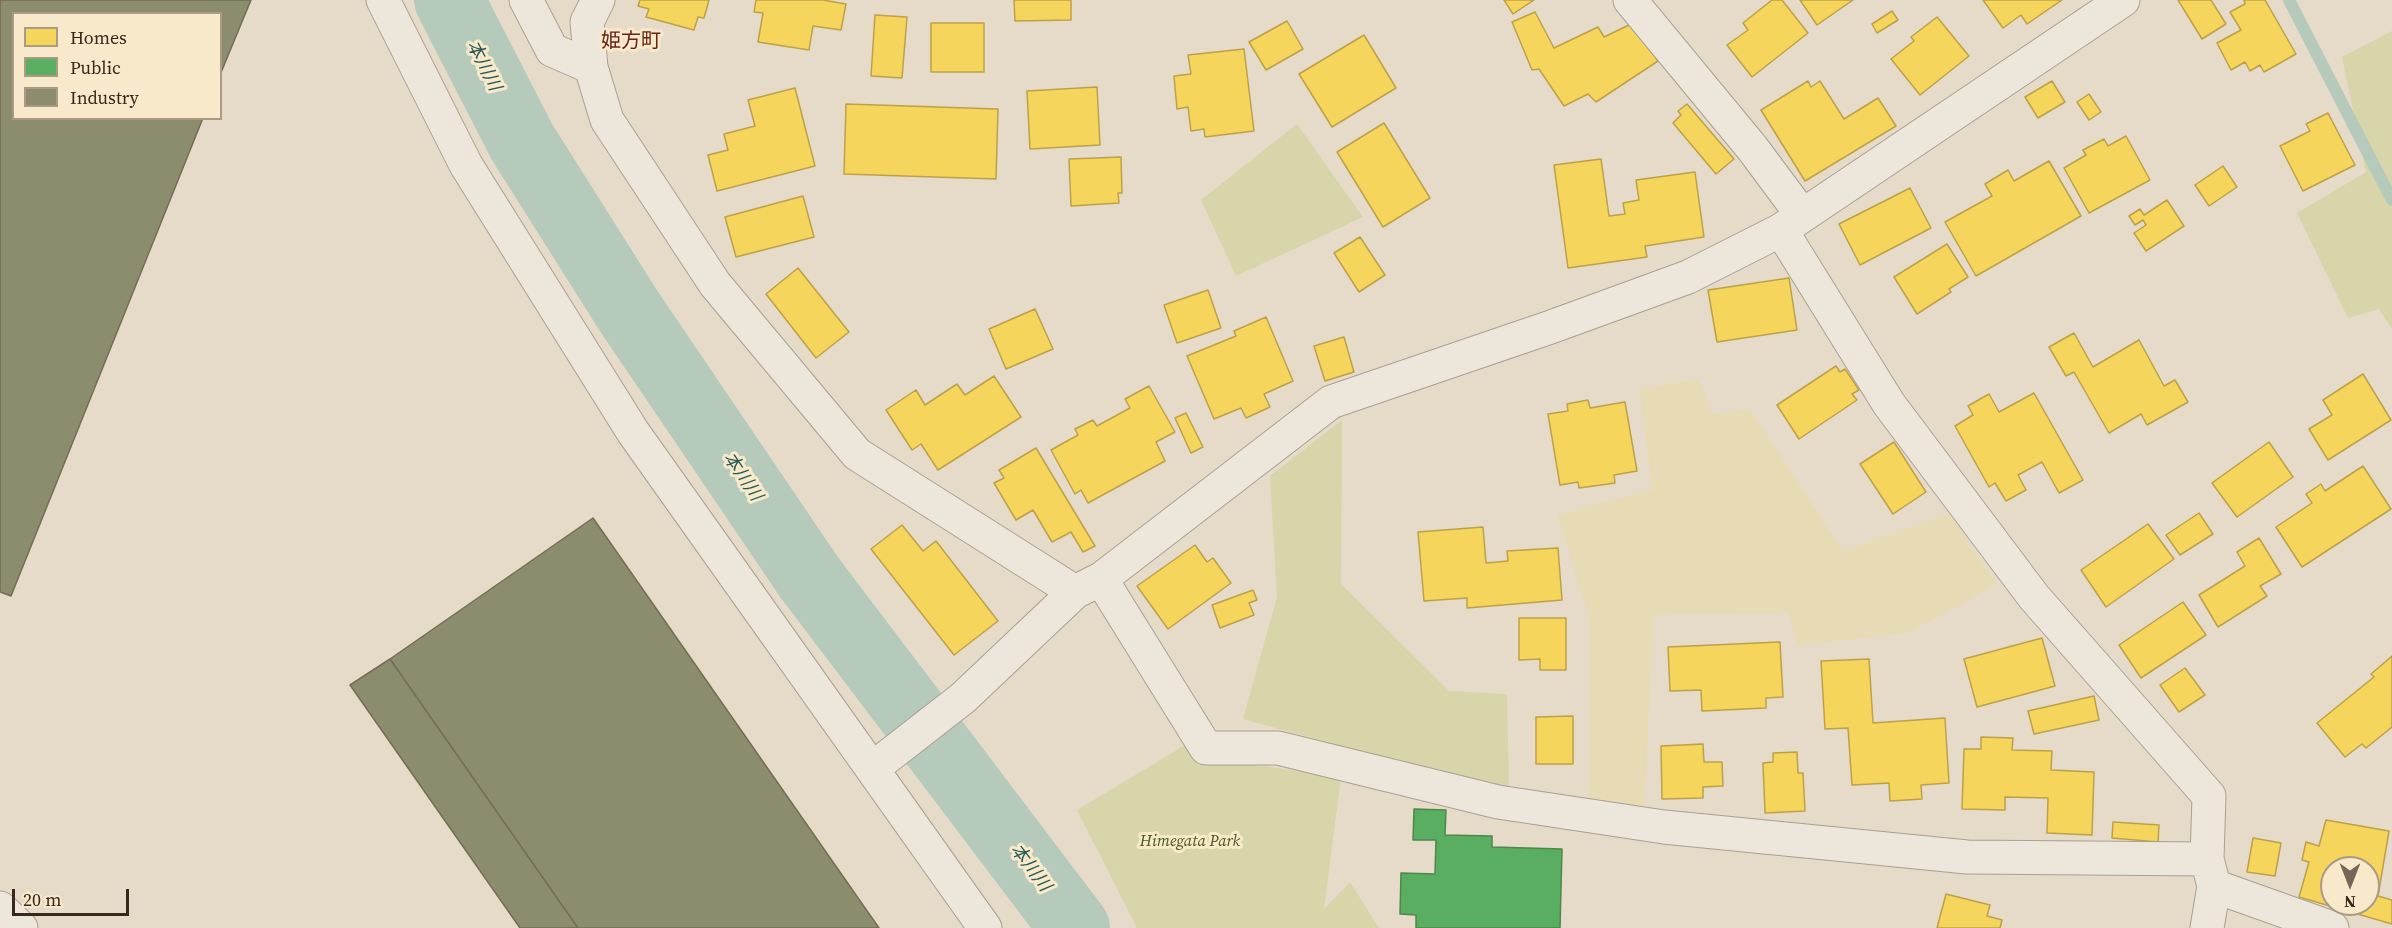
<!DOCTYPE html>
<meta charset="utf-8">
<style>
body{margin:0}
#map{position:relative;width:2392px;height:928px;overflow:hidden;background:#e5dbc8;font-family:"Source Serif 4",serif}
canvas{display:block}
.legend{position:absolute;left:12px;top:12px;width:210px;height:108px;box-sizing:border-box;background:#f8e9cb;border:2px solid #ab9b84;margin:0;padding:8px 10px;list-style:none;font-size:18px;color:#38271a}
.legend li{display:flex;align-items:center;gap:12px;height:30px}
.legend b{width:30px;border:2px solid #ab9b84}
.north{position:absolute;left:2320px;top:856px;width:60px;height:60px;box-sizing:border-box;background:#f8e9cb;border:2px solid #ab9b84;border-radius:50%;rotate:180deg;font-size:16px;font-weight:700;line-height:24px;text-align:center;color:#38271a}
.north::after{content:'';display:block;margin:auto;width:21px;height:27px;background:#756657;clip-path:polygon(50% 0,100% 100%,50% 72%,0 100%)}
.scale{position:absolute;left:12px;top:889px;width:117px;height:27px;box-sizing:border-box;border:3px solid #38271a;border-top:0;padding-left:8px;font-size:18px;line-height:21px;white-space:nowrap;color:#38271a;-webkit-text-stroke:4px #f8e9cb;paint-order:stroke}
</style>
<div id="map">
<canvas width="2392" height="928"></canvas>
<ul class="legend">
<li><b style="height:16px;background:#f6d55c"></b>Homes</li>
<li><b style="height:16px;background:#5aae61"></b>Public</li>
<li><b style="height:16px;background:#8c8c6e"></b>Industry</li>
</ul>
<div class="north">N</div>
<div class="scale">20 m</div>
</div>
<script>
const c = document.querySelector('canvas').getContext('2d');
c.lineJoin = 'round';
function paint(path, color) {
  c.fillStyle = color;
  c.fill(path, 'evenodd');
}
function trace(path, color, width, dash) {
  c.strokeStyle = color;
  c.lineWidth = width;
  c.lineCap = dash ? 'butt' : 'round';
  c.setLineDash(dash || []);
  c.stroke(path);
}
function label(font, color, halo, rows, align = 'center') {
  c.font = font + ' "Source Serif 4","Noto Sans JP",serif';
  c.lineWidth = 6;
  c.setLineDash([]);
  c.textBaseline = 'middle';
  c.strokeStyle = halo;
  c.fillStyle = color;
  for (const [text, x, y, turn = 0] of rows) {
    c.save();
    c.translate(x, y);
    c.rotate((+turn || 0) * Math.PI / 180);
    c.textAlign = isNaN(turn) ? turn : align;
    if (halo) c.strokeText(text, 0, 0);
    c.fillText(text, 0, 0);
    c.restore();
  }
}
const farmland = new Path2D(`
 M1699,379L1712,414L1750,409L1843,551L1949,514L1997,584L1911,632L1798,646L1788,613L1654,615L1644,809L1589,799V616L1557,515L1653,489L1639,389Z`);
const green = new Path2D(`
 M2392,31V329L2379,309L2348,318L2297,213L2366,172L2342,57Z
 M1297,124L1363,217L1236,276L1201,200Z
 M1342,420L1341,584L1449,691L1507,694L1509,792L1243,719L1277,597L1270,476Z
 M1187,744L1198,757L1341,777L1324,909L1350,882L1379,928H1137L1077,810Z`);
const homes = new Path2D(`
 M640,0H709L704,18L698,17L694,30L646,17L649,9L638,6Z
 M756,0H823L846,4L841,30L813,26L809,50L758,42L763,13L754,12Z
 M1014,0H1071V20L1015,21Z
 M1504,0H1534L1513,14Z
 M1772,0H1782L1808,33L1752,77L1727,45L1748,30L1743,23Z
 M1800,0H1853L1817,25Z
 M1983,0H2062L2027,24L2021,15L2003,28Z
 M2178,0H2211L2226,24L2202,39Z
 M2244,0H2265L2296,54L2264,72L2260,65L2250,71L2245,62L2231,70L2217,43L2241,30L2230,12L2245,4Z
 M1892,11L1898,20L1877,33L1872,24Z
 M1535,12L1554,48L1598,27L1604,37L1631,24L1658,61L1596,102L1588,94L1564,106L1539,69L1532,70L1512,22Z
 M875,15L907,17L902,78L871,76Z
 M1937,17L1969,56L1920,95L1891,59L1914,41L1911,37Z
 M1287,21L1303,49L1266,70L1249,42Z
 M931,23H984V72H931Z
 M1364,35L1396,88L1332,127L1299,74Z
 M1244,49L1254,131L1205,137L1204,129L1191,131L1188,107L1177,109L1174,76L1191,74L1188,55Z
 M1808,81L1811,87L1820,81L1844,119L1878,98L1896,126L1805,181L1761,110Z
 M2052,81L2065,102L2038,118L2025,97Z
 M1097,87L1100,145L1030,149L1027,91Z
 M795,88L815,166L717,191L708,155L728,150L724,134L755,126L748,100Z
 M2089,94L2101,112L2089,120L2077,102Z
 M846,104L998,109L996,179L844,174Z
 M1687,104L1734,159L1716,174L1673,123L1681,115L1678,111Z
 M2328,113L2355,165L2303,191L2280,146L2310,131L2306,124Z
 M1384,123L1430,198L1383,227L1337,152Z
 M2126,136L2150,180L2089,213L2064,168L2086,155L2083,150L2104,139L2108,146Z
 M1121,157L1122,193H1118L1119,203L1071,206L1069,159Z
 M1601,159L1609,216L1625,214L1623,203L1639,200L1636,180L1695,172L1704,237L1645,246L1647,257L1568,268L1554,165Z
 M2049,161L2081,216L1976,276L1945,222L1992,196L1985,184L2008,170L2014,181Z
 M2223,166L2237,187L2209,206L2195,185Z
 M1910,188L1931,228L1860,265L1839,224Z
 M803,196L814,237L736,257L725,217Z
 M2167,200L2184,226L2146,251L2134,233L2146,225L2143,220L2135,225L2129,216L2140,209L2144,215Z
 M1360,237L1385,275L1359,292L1334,253Z
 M1947,244L1968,277L1949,289L1951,292L1917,314L1894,277Z
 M798,268L849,332L816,358L766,294Z
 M1789,278L1797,330L1717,342L1708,290Z
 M1208,290L1221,328L1177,343L1164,305Z
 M1035,309L1053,349L1006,369L989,329Z
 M1266,317L1293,381L1264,394L1270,407L1246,418L1241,408L1214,419L1187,356L1236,336L1234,331Z
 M2074,333L2093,367L2139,340L2164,386L2175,380L2188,402L2147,425L2141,414L2109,433L2074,372L2066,376L2049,347Z
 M1344,337L1354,372L1325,381L1314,346Z
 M1836,366L1840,372L1845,369L1859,390L1852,394L1857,400L1799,439L1777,405Z
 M2363,374L2391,420L2328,460L2309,429L2332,415L2323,400Z
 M994,376L1021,417L938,470L921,444L912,450L886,410L916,390L925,405L957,384L965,395Z
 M1149,386L1175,432L1156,442L1165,461L1088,503L1081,490L1075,494L1051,450L1078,435L1075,429L1093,420L1097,426L1130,408L1125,399Z
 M2034,393L2083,480L2059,493L2042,462L2018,475L2026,490L2006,501L1995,483L1989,487L1955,426L1973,415L1968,406L1989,394L1999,412Z
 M1588,400L1590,408L1625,402L1637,471L1614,475L1615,483L1579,488L1578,482L1560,485L1548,414L1568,411L1567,404Z
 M1186,413L1203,447L1191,453L1175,418Z
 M1894,442L1926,492L1893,514L1860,464Z
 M2269,442L2293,477L2237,517L2212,483Z
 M1036,448L1095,546L1083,552L1071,532L1052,542L1033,510L1016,520L994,483L1004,478L999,470Z
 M2363,466L2391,509L2302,567L2276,527L2312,503L2306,494L2321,484L2325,491Z
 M2199,513L2213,534L2180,555L2166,535Z
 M2148,524L2174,559L2106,607L2081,570Z
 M902,525L923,551L936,541L998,621L954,655L871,549Z
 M1483,527L1486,563L1508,561L1507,551L1558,548L1562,600L1467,608V598L1424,601L1418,532Z
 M2259,538L2281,574L2260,586L2267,596L2218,627L2199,595L2245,566L2237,552Z
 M1195,545L1207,562L1213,558L1231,583L1168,629L1137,586Z
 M1253,590L1257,600L1249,603L1254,615L1220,628L1212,605Z
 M2183,602L2206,635L2141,678L2119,645Z
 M1519,618H1566V670H1540V659L1519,660Z
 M2042,638L2055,686L1977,707L1964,659Z
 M1780,642L1783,697L1766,698V708L1702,711L1701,690L1670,691L1668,647Z
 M2392,656V727L2366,748L2362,744L2345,757L2317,723L2374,677L2371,674Z
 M1869,659L1873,723L1945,718L1949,783L1921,785L1922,799L1890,801L1889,783L1852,785L1848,728L1825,729L1821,661Z
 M2185,668L2205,695L2179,712L2160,685Z
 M2094,696L2099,720L2034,734L2028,711Z
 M1573,716V764H1536V717Z
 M1981,737L2013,738L2012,750L2052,751L2051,770L2094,772L2092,835L2047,833L2048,798L2005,797V810L1962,809L1964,749H1981Z
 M1703,744L1704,762H1722L1723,786L1703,787V798L1662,799L1661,746Z
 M1797,752L1798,773H1803L1805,811L1765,813L1763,763L1773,762V753Z
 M2326,820L2389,831L2378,896L2392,900V924L2299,897L2309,862L2302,860L2306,842L2319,846ZM2332,868H2368V904H2332Z
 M2113,822L2159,825L2158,842L2112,838Z
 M2253,838L2281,843L2275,876L2247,872Z
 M1946,894L1990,905L1987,916L2002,920L2000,928H1937Z`);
const public = new Path2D(`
 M1414,809L1446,810L1445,835L1492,836V847L1562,849L1560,928H1416V915L1400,914L1401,873L1435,874L1436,840H1413Z`);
const industry = new Path2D(`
 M0,0H251L220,75V14H14V118H203L11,596L0,592Z
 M593,518L879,928H578L390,659Z
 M390,659L578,928H520L350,685Z`);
const stream = new Path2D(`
 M2289,0L2392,200`);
const river = new Path2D(`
 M449,0L522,142L628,310L809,577L1075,928`);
const minor = new Path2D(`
 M383,0L466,165L633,432L985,928
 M526,0L552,50L591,67
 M598,0L587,22L591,67L607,120L715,284L857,454L1075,592
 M1630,0L1753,149L1802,215
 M1781,230L1889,404L2034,597L2209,796L2207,859L2214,886L2207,928
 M1101,579L1206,748H1278L1498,802L1664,827L1967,857L2207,859
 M873,768L963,698L1075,592L1101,579L1331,402L1548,328L1688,277L1781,230L2123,0
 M2214,886L2332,928
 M0,908L21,928`);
const parkNames = [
 ["Himegata Park",1190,842]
];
const waterNames = [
 ["本川川",483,66,63],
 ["本川川",742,477,56],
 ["本川川",1030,868,53]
];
const quarterNames = [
 ["姫方町",631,42]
];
paint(farmland, '#e7dbb6');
paint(green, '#d7d5a9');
paint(homes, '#f6d55c');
trace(homes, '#bda148', 1.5);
paint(public, '#5aae61');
trace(public, '#50864c', 1.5);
paint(industry, '#8c8c6e');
trace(industry, '#736e55', 1.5);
trace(stream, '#b5cabb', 12);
trace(river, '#b5cabb', 70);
trace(minor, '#a9a092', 35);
trace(minor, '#ece6db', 33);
label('italic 16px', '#4b561f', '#f8e9cb', parkNames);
label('italic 18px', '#285954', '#f8e9cb', waterNames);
label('20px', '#682316', '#f8e9cb', quarterNames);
</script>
